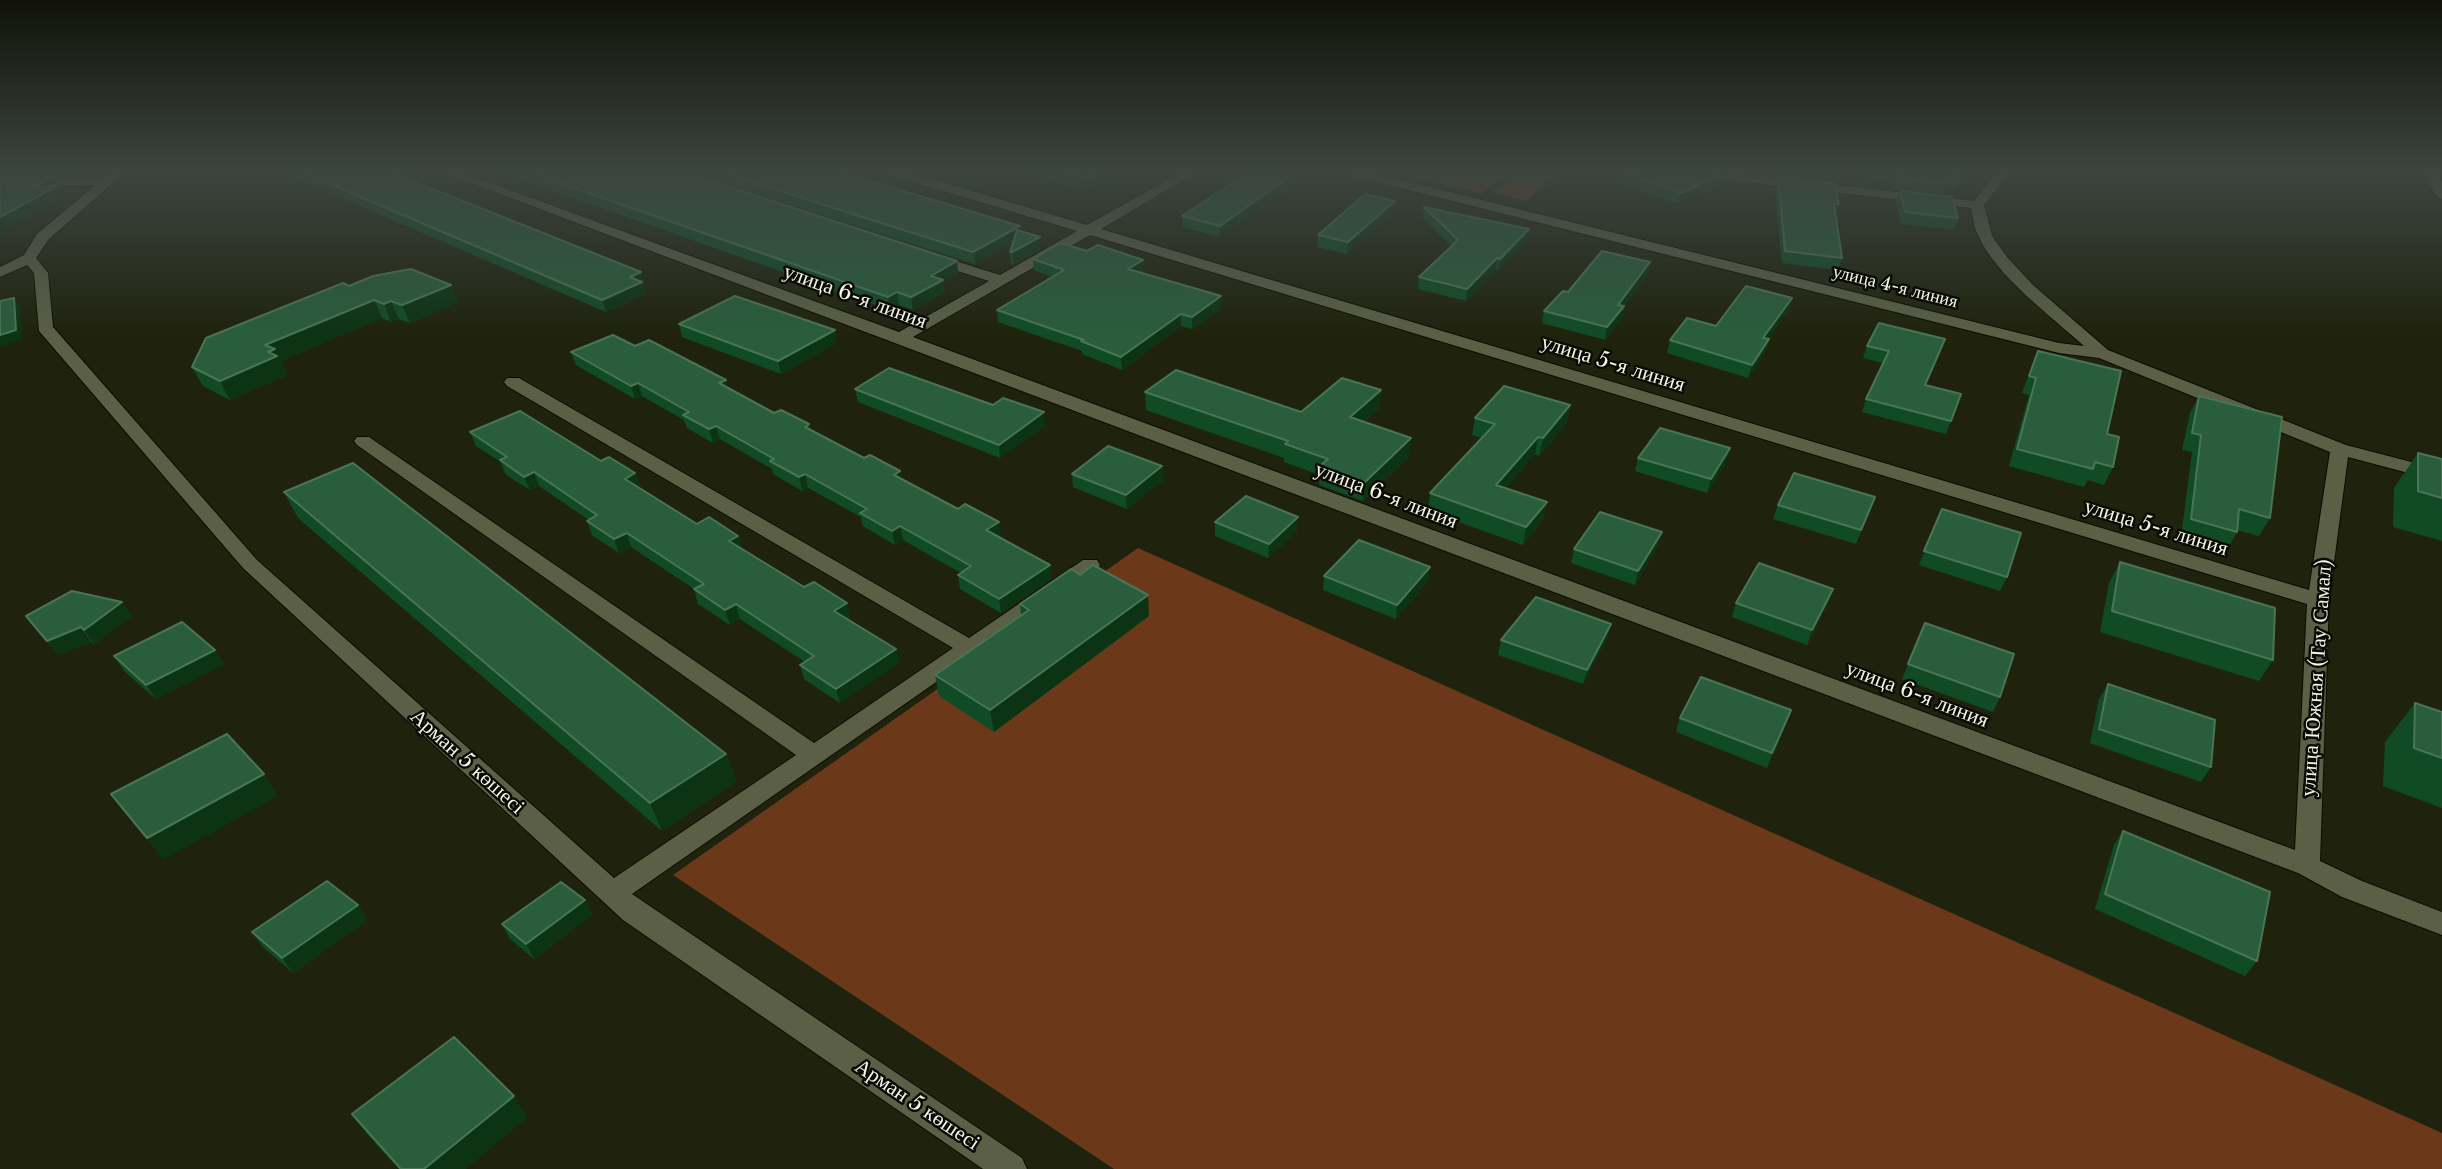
<!DOCTYPE html>
<meta charset="utf-8">
<style>
body{margin:0}
canvas{display:block;background:#1f230d}
</style>
<canvas width="2442" height="1169"></canvas>
<script>
const c = document.querySelector('canvas').getContext('2d');
c.lineJoin = 'round';
function paint(path, color) {
  c.fillStyle = color;
  c.fill(path, 'evenodd');
}
function trace(path, color, width, dash) {
  c.strokeStyle = color;
  c.lineWidth = width;
  c.lineCap = dash ? 'butt' : 'round';
  c.setLineDash(dash || []);
  c.stroke(path);
}
function label(font, color, halo, rows, align = 'center') {
  c.font = font + ' "Libre Baskerville",serif';
  c.lineWidth = 5;
  c.setLineDash([]);
  c.textBaseline = 'middle';
  c.strokeStyle = halo;
  c.fillStyle = color;
  for (const [text, x, y, turn = 0] of rows) {
    c.save();
    c.translate(x, y);
    c.rotate((+turn || 0) * Math.PI / 180);
    c.textAlign = isNaN(turn) ? turn : align;
    if (halo) c.strokeText(text, 0, 0);
    c.fillText(text, 0, 0);
    c.restore();
  }
}
const green = new Path2D(`
 M1431,172H1510L1481,194L1420,179Z
 M1518,172L1556,174L1527,201L1493,193Z
 M1138,548L2442,1133V1169H1114L673,875Z`);
const minor = new Path2D(`
 M111,172H125L48,240L36,258L48,273L53,327L257,560L614,878L796,755L357,445L354,441L357,437H369L814,743L953,648L507,386L504,382L507,378H519L969,638L1083,560H1097L1100,565L1097,570L632,894L1022,1158L1027,1169H983L623,920L243,568L39,331L34,273L27,265L0,277V267L24,255L37,234L96,185H0V177H105Z
 M442,172H460L899,332L989,281L926,261L924,258L926,255H936L1000,275L1077,231L890,175L889,172H908L1087,225L1182,172H1197L1101,229L2309,590L2330,452L2099,358L2059,353L1349,175L1348,172H1369L2059,343L2084,346C2053,318 1994,274 1978,235C1974,227 1973,217 1971,208L1693,176L1687,172H1725L1974,201L1997,172H2010L1984,205L1992,236L2007,257L2033,285L2108,350L2346,445L2442,470V482L2348,457L2329,600L2320,861L2362,881L2442,912V935L2342,897L2298,873ZM1090,235L2307,604L2295,850L913,337Z
 M2424,172H2436L2442,182V199L2435,195Z`);
const wall = new Path2D(`
 M0,172H85L81,174L0,175Z
 M281,172H417L403,177L641,272L645,284L643,285L646,294L606,312Z
 M500,172H683L957,261L958,274L943,282L945,292L913,310L899,305L890,310Z
 M688,172H840L1021,231L1041,248L1014,264L1011,263L1010,252L1013,242L975,264Z
 M1024,172H1119L1087,190Z
 M1624,172L1725,182L1678,204L1622,184Z
 M1773,172H1830L1828,181L1773,175Z
 M1865,172H1960V180L1956,191L1946,189L1944,195L1893,189L1891,182L1866,178Z
 M1778,177L1839,204L1836,214L1842,258L1838,270L1782,263L1775,188Z
 M1288,178L1287,189L1220,237L1182,227V216Z
 M1900,191L1958,218L1954,230L1901,224L1896,202Z
 M1395,201L1394,212L1347,254L1317,247L1318,235Z
 M1424,207L1529,229L1528,240L1498,270H1496L1466,301L1418,289L1419,277L1451,246L1423,218Z
 M1033,259L1143,272L1142,273L1221,308L1192,329L1181,326L1122,370L1082,354V351L998,322L997,310L1052,277L1034,270Z
 M1650,262L1648,274L1624,306L1622,319L1605,340L1542,323L1544,311L1568,292Z
 M349,286L458,302L410,323L399,319L391,322L382,318L281,361L287,375L230,400L203,386L192,367Z
 M1792,298L1788,310L1768,339H1769L1765,352L1748,378L1667,353L1670,340L1716,326Z
 M679,324L837,343L781,374L682,337Z
 M1945,339L1926,385L1951,421L1946,434L1862,412L1866,399L1883,363L1863,358L1867,346Z
 M635,346L728,388L774,413L809,424L810,429L902,479L1001,536L999,537L1050,565L1051,579L1001,613L960,589L958,575L961,573L903,540L895,545L863,526L861,517L808,488L802,491L773,474L772,469L720,439L713,443L687,428L684,420L642,396L635,399L576,365L571,352Z
 M2038,351L2107,434L2113,467L2104,485L2088,480L2084,487L2009,466L2029,395L2022,393Z
 M855,389L1045,426L1000,458L858,402Z
 M1381,390L1379,408L1364,422L1409,456L1363,501L1319,485L1320,475L1284,462V458L1146,410L1145,392L1301,412Z
 M2199,396L2270,518L2259,536L2237,530V532L2227,550L2181,537L2192,452L2182,450L2190,413Z
 M1570,405L1567,422L1539,456L1535,454L1506,488L1547,502L1543,519L1523,545L1428,511L1430,493L1482,438L1472,435L1475,418Z
 M470,432L601,461L635,473L640,487L639,488L697,524L738,536L742,549L850,617L847,619L896,649L899,663L840,703L804,679L800,665L805,662L740,619L730,625L698,604L694,589L631,547L619,553L592,535L587,521L589,520L539,486L530,490L505,474L501,462L476,446Z
 M2418,453L2442,459V541L2393,527L2394,488Z
 M1638,458L1726,462L1707,493L1635,471Z
 M1162,466L1163,480L1127,509L1073,487L1072,474Z
 M284,492L726,754L736,781L662,831L298,518Z
 M1875,497L1856,544L1773,519L1778,505Z
 M1942,509L2007,577L2000,591L1919,565Z
 M1215,522L1297,531L1268,558L1215,536Z
 M1658,546L1635,585L1571,563L1574,549Z
 M2120,562L2273,660L2259,681L2100,632L2109,583Z
 M1430,567L1428,581L1396,619L1323,590L1324,576Z
 M1080,575L1149,616L994,732L939,696L935,675L1021,615L1020,604Z
 M1736,603H1828L1807,645L1732,617Z
 M26,616H132L94,644L91,642L58,655Z
 M1925,623L2000,697L1993,712L1902,679Z
 M1607,638L1583,684L1498,655L1501,640Z
 M114,656L224,664L156,699L124,671Z
 M2108,684L2211,767L2201,782L2090,743L2099,699Z
 M2415,703L2442,712V808L2383,786L2385,742Z
 M1680,718L1786,725L1767,768L1676,732Z
 M2123,831L2257,961L2245,976L2095,909L2114,845Z
 M585,900L592,915L534,959L510,939L502,924Z
 M358,905L367,920L293,973L263,947L252,932Z
 M352,1114L527,1117L465,1169H399L368,1135Z`);
const shadedWall = new Path2D(`
 M386,172H417L390,181Z
 M1099,172H1119L1087,190L1086,179Z
 M1728,172L1725,182L1678,204L1681,193Z
 M53,177L63,197L0,232V217L34,187Z
 M1288,178L1287,189L1220,237V226Z
 M1395,201L1394,212L1347,254L1348,242Z
 M1020,226L1021,237L975,264L973,252Z
 M1529,229L1528,240L1498,270L1500,259Z
 M1040,237L1041,248L1014,264L1012,252Z
 M1497,258L1496,270L1466,301L1467,289Z
 M1143,260V272L1129,281L1128,269Z
 M957,261L958,274L943,282L945,292L913,310L911,297L931,276Z
 M1650,262L1648,274L1620,311L1624,306L1622,319L1605,340L1607,327L1618,305Z
 M641,272L645,284L643,285L646,294L606,312L602,300L630,277Z
 M451,285L458,302L410,323L402,305Z
 M897,292L899,305L890,310L888,297Z
 M1221,296V308L1192,329V317Z
 M14,298L20,308L22,340L0,347V335Z
 M1792,298L1788,310L1760,350L1763,338Z
 M374,300L382,318L281,361L287,375L230,400L220,381L265,345Z
 M391,301L399,319L391,322L384,304Z
 M1181,314V326L1122,370L1121,357Z
 M835,330L837,343L781,374L778,361Z
 M1769,339L1765,352L1748,378L1752,365Z
 M726,380L729,393L719,383Z
 M638,383L642,396L635,399L631,386Z
 M1381,390L1379,408L1349,435L1350,417Z
 M1570,405L1567,422L1539,456L1543,438Z
 M1044,412L1045,426L1000,458L999,445Z
 M716,426L720,439L713,443L709,429Z
 M1538,437L1535,454L1494,502L1496,485Z
 M1411,438L1409,456L1363,501L1365,482Z
 M1730,448L1726,462L1707,493L1711,479Z
 M1162,466L1163,480L1127,509L1126,495Z
 M900,471L903,485L894,475Z
 M534,472L539,486L530,490L524,477Z
 M635,473L640,487L629,492L625,479Z
 M805,474L808,488L802,491L799,477Z
 M1547,502L1543,519L1523,545L1526,527Z
 M1298,517L1297,531L1268,558L1269,544Z
 M999,522L1001,536L988,544L986,530Z
 M900,526L903,540L895,545L892,531Z
 M1662,532L1658,546L1635,585L1638,571Z
 M627,533L631,547L619,553L614,539Z
 M738,536L742,550L729,541Z
 M1050,565L1051,579L1001,613L999,599Z
 M1430,567L1428,581L1396,619L1397,605Z
 M1833,589L1828,603L1807,645L1812,630Z
 M1148,595L1149,616L994,732L990,710Z
 M122,602L132,616L94,644L84,630Z
 M847,603L850,617L837,625L834,611Z
 M736,604L740,619L730,625L725,610Z
 M1611,624L1607,638L1583,684L1587,670Z
 M81,627L91,642L58,655L47,641Z
 M896,649L899,663L840,703L836,689Z
 M215,650L224,664L156,699L146,685Z
 M1791,710L1786,725L1767,768L1772,753Z
 M726,754L736,781L662,831L650,803Z
 M264,774L278,796L163,860L147,838Z
 M585,900L592,915L534,959L526,944Z
 M358,905L367,920L293,973L282,958Z
 M514,1096L527,1117L465,1169H424Z`);
const building = new Path2D(`
 M302,172H390L641,272L630,277L642,282L602,300Z
 M528,172H683L957,261L931,276L943,280L911,297L897,292L888,297Z
 M720,172H840L1020,226L973,252Z
 M1061,172H1099L1086,179Z
 M1250,172H1262L1288,178L1220,226L1182,216Z
 M1624,172H1727L1681,193L1624,173Z
 M1895,172H1960V180L1946,178L1948,184L1897,178Z
 M0,177H53L34,187L57,186L0,217Z
 M1778,177L1834,183L1839,204H1834L1842,258L1785,251Z
 M1900,191L1952,197L1958,218L1905,212Z
 M1365,194L1395,201L1348,242L1318,235Z
 M1424,207L1529,229L1500,259L1497,258L1467,289L1419,277L1458,240Z
 M1017,230L1040,237L1012,252H1010Z
 M1060,243L1087,251L1098,245L1143,260L1128,269L1221,296L1192,317L1181,314L1121,357L1081,341L1084,340L997,310L1064,270L1033,259Z
 M1602,251L1650,262L1618,305L1624,306L1607,327L1544,311L1563,291L1568,292Z
 M411,269L451,285L402,305L391,301L384,304L374,300L265,345L275,349L268,352L277,356L220,381L192,367L206,338L343,283L349,286L373,276Z
 M1746,286L1792,298L1763,338L1769,339L1752,365L1670,340L1687,318L1716,326Z
 M735,296L835,330L778,361L679,324Z
 M14,298L16,330L0,335V301Z
 M1879,323L1945,339L1925,385L1961,394L1951,421L1866,399L1889,351L1867,346Z
 M613,335L635,346L649,340L726,380L719,383L774,413L781,410L809,424L805,427L864,458L870,455L900,471L894,475L958,509L965,504L999,522L986,530L1050,565L999,599L958,575L971,566L900,526L892,531L860,513L867,509L805,474L799,477L770,461L774,459L716,426L709,429L683,415L689,412L638,383L631,386L571,352Z
 M2038,351L2121,371L2107,434L2119,437L2113,467L2095,462L2093,469L2017,449L2036,378L2029,376Z
 M889,368L993,405L1003,398L1044,412L999,445L855,389Z
 M1176,370L1301,412L1342,378L1381,390L1350,417L1411,438L1365,482L1320,466L1328,459L1285,444L1288,441L1145,392Z
 M1504,386L1570,405L1543,438L1538,437L1496,485L1547,502L1526,527L1430,493L1495,424L1475,418Z
 M2199,396L2282,417L2270,518L2239,509L2237,532L2191,519L2201,435L2192,433Z
 M520,411L601,461L609,457L635,473L625,479L697,524L709,517L738,536L729,541L804,587L814,582L847,603L834,611L896,649L836,689L800,665L814,656L736,604L725,610L694,589L704,584L627,533L614,539L587,521L597,515L534,472L524,477L500,460L507,457L470,432Z
 M1660,428L1730,448L1711,479L1638,458Z
 M1108,446L1162,466L1126,495L1072,474Z
 M2418,453L2442,459V498L2418,491Z
 M353,463L726,754L650,803L284,492Z
 M1794,473L1875,497L1861,530L1778,505Z
 M1246,496L1298,517L1269,544L1215,522Z
 M1942,509L2021,533L2007,577L1924,551Z
 M1600,512L1662,532L1638,571L1574,549Z
 M1359,540L1430,567L1397,605L1324,576Z
 M2120,562L2275,608L2273,660L2112,611Z
 M1759,563L1833,589L1812,630L1736,603Z
 M1093,565L1148,595L990,710L935,675L1029,610L1020,604L1071,569L1080,575Z
 M72,591L122,602L84,630L81,627L47,641L26,616Z
 M1536,597L1611,624L1587,670L1501,640Z
 M182,622L215,650L146,685L114,656Z
 M1925,623L2014,654L2000,697L1908,664Z
 M1701,677L1791,710L1772,753L1680,718Z
 M2108,684L2215,720L2211,767L2099,729Z
 M2415,703L2442,712V758L2414,748Z
 M227,734L264,774L147,838L111,794Z
 M2123,831L2270,892L2257,961L2105,894Z
 M327,881L358,905L282,958L252,932Z
 M561,882L585,900L526,944L502,924Z
 M454,1037L514,1096L424,1169H401L352,1114Z`);
const farStreetnames = [
 ["улица 4-я линия",1895,287,14]
];
const streetNames = [
 ["улица 6-я линия",855,297,20],
 ["улица 5-я линия",1613,364,17],
 ["улица 6-я линия",1386,496,21],
 ["улица 5-я линия",2156,528,17],
 ["улица Южная (Тау Самал)",2317,678,-86],
 ["улица 6-я линия",1917,695,21],
 ["Арман 5 көшесі",467,762,42],
 ["Арман 5 көшесі",917,1105,34]
];
paint(green, '#6c381a');
trace(minor, '#090c00', 2);
paint(minor, '#5a5f46');
paint(wall, '#114b26');
paint(shadedWall, '#0c3314');
paint(building, '#295d3b');
trace(building, '#497556', 2);
const sky = c.createLinearGradient(0, 0, 0, 336);
sky.addColorStop(0, '#111307');
sky.addColorStop(0.51, '#3c4540');
sky.addColorStop(1, '#3c454000');
c.fillStyle = sky;
c.fillRect(0, 0, 2442, 336);
label('18px', '#f2f5e7', '#0a0b04', farStreetnames);
label('21px', '#f2f5e7', '#0a0b04', streetNames);
</script>
